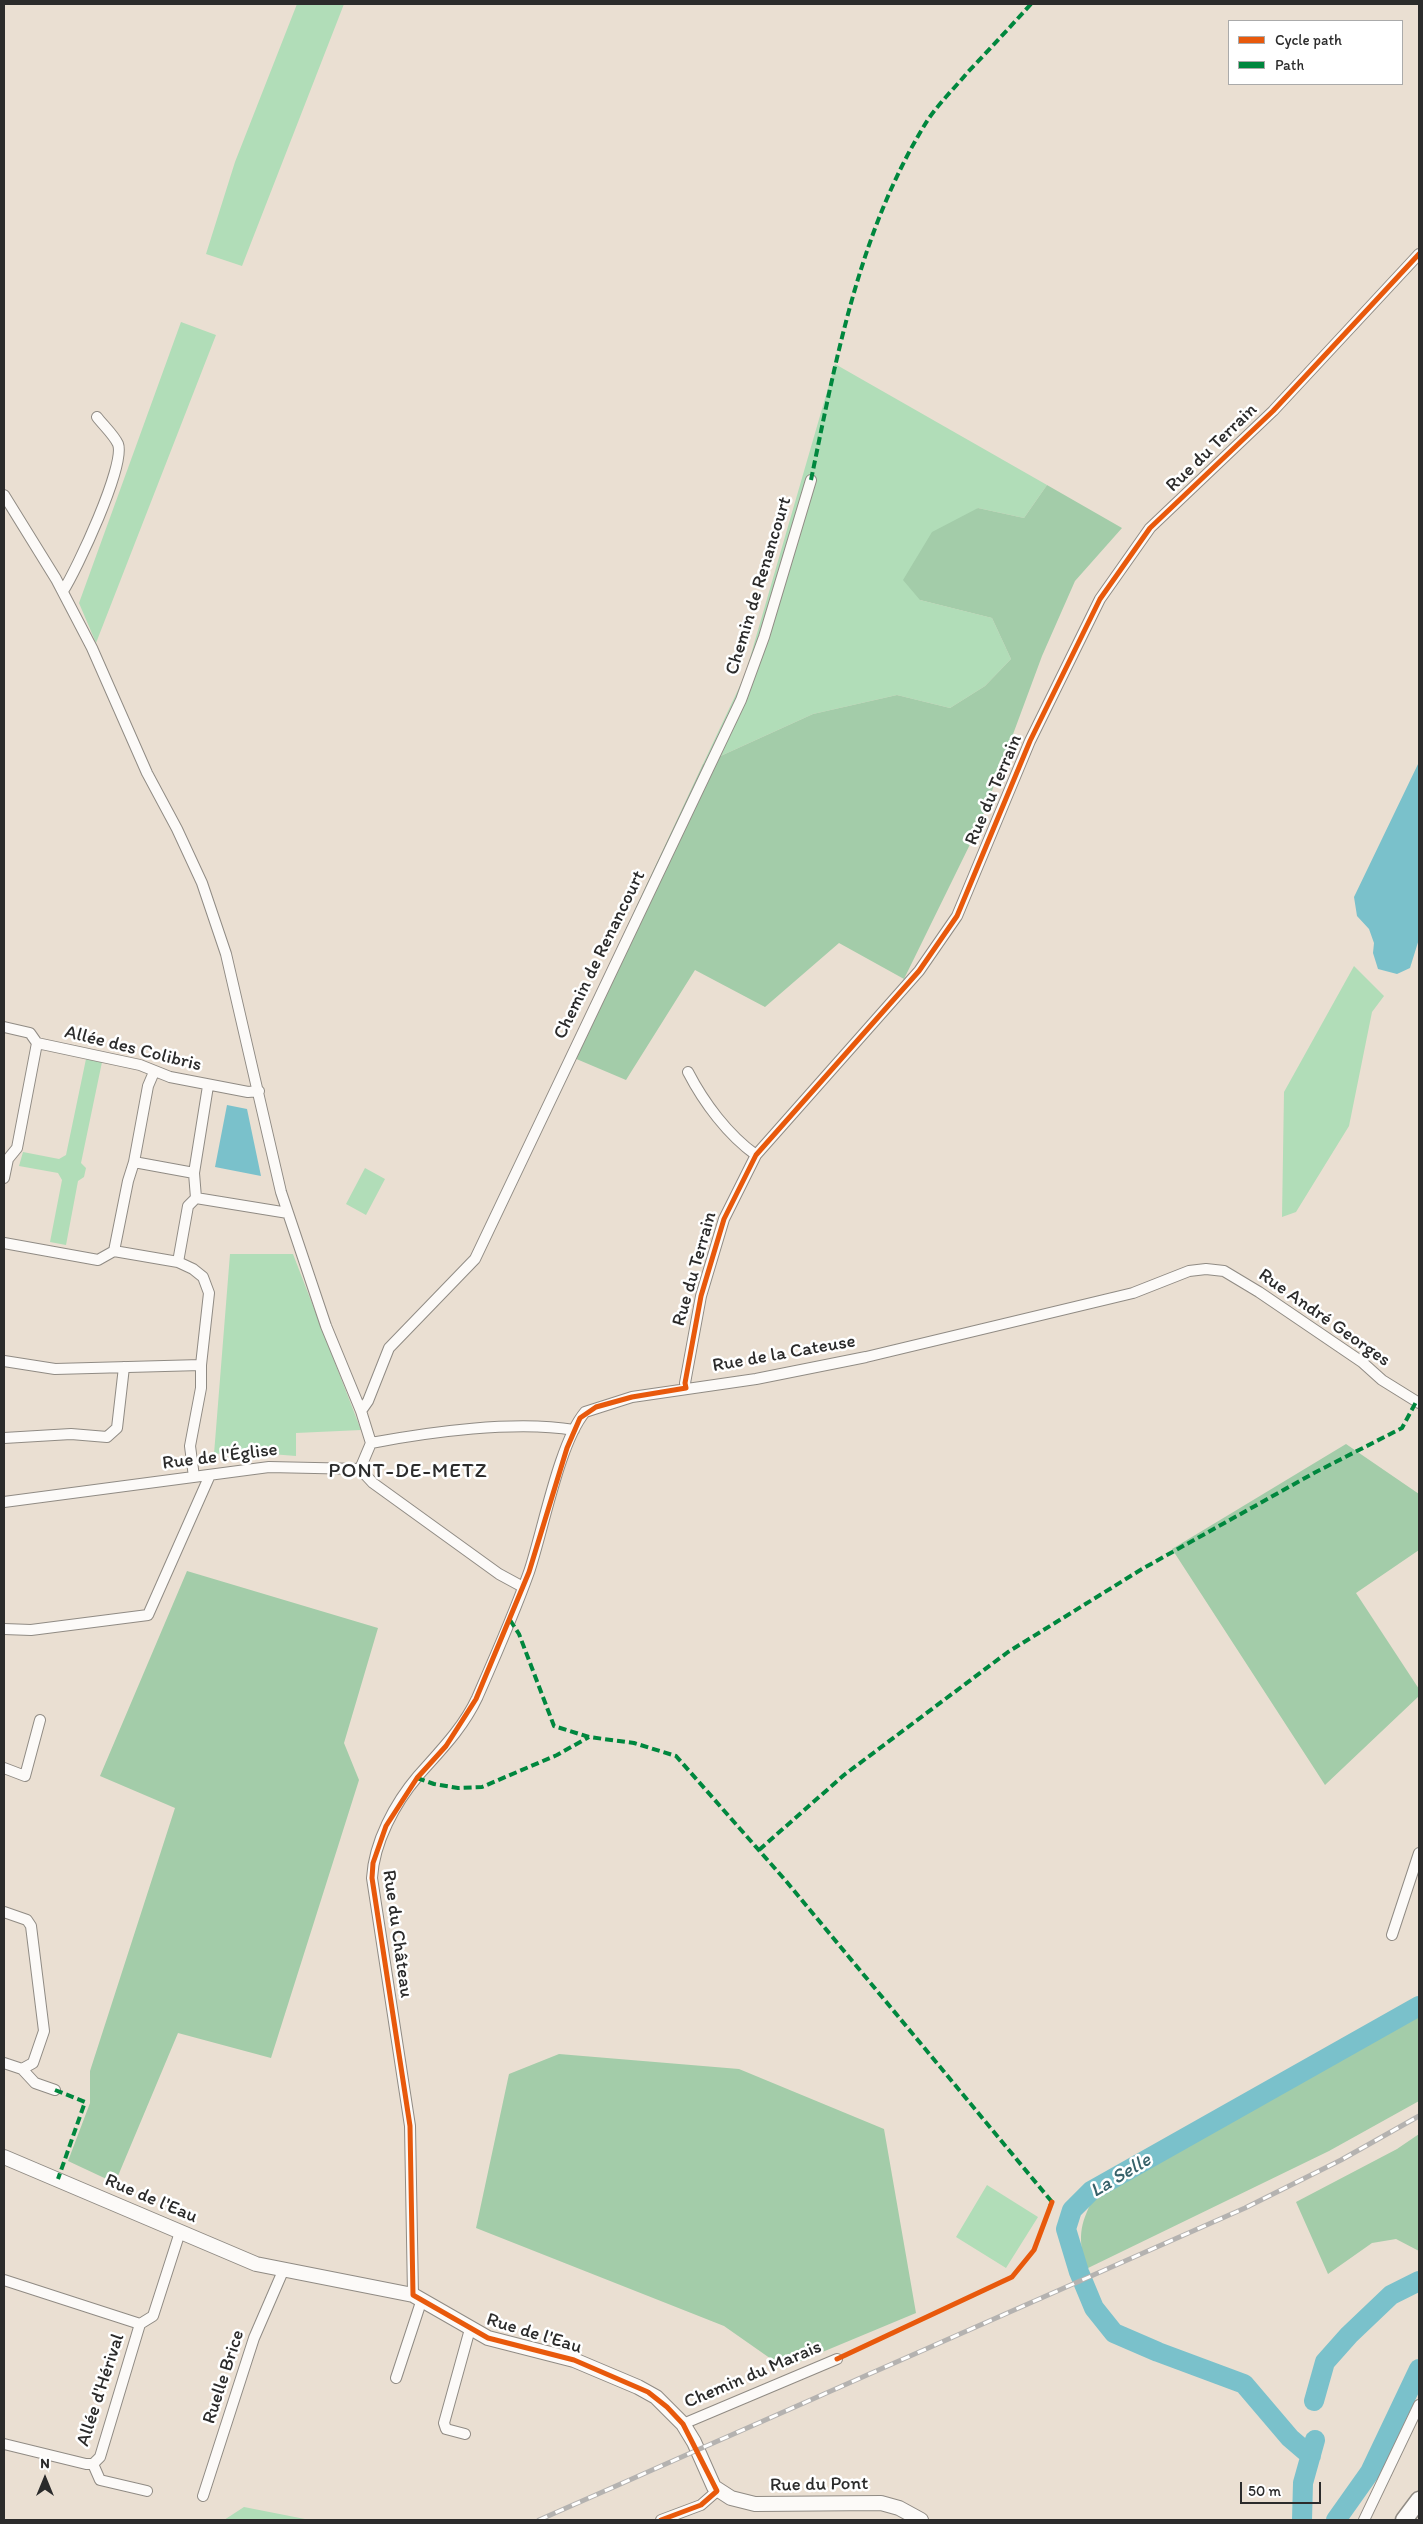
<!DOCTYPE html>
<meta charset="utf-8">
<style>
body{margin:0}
#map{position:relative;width:1423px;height:2524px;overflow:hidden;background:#eadfd2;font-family:Itim,sans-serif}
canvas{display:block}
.frame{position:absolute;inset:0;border:5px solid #2b2b2b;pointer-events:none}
.legend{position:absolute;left:1228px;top:20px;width:175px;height:65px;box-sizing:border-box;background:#fff;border:1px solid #aaa;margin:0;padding:6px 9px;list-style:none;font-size:15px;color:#2b2b2b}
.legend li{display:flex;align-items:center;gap:10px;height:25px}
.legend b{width:25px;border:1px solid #aaa}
.north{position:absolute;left:20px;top:2454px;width:50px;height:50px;-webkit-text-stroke:4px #fff;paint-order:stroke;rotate:0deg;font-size:14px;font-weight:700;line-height:20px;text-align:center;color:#2b2b2b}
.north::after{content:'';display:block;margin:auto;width:18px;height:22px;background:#2b2b2b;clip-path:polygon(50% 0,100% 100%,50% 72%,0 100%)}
.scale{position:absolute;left:1240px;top:2482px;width:81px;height:22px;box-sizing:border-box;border:2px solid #2b2b2b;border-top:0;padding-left:6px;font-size:15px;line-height:18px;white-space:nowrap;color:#2b2b2b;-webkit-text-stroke:4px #fff;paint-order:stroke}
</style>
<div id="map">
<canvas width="1423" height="2524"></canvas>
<div class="frame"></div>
<ul class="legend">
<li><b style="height:6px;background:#e8590c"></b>Cycle path</li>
<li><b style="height:6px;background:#00873e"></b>Path</li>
</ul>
<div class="north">N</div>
<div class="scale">50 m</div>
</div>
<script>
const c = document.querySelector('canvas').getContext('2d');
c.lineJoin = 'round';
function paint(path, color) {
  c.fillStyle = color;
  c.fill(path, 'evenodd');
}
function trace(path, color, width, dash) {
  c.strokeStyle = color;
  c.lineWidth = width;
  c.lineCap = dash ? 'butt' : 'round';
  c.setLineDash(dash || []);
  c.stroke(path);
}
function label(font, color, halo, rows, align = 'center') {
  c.font = font + ' Itim,sans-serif';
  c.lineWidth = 5;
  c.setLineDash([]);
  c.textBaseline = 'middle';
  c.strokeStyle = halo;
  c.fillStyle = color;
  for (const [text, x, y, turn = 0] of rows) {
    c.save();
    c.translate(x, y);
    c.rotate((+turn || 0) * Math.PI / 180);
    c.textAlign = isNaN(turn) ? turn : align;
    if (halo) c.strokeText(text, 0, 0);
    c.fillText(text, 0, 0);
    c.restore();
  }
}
const green = new Path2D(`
 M297,4H344L242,266L206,254L235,162Z
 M181,322L216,335L96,643L79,603Z
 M835,364L1047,485L1024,518L978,508L920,600L992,618L1011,659L985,686L950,708L897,695L813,714L703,764L745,675Z
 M1354,966L1384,996L1372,1012L1349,1126L1296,1212L1282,1217L1284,1092Z
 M86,1059L102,1062L81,1163L86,1168L84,1177L78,1181L66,1245L50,1242L62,1180L58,1173L19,1166L23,1152L59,1159L66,1155Z
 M365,1168L385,1179L366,1215L346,1204Z
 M230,1254H293L361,1430L296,1433V1456L246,1452L214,1454Z
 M987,2185L1038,2217L1006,2268L956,2237Z
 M244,2507L310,2520H224Z`);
const forest = new Path2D(`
 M1047,485L1122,528L1075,581L1042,656L979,826L904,979L839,943L765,1007L695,970L626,1080L567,1055L703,764L813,714L897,695L950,708L985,686L1011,659L992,618L920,600L903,580L932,532L978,508L1024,518Z
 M1346,1444L1419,1494V1550L1356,1593L1419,1689V1696L1325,1785L1172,1549Z
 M187,1571L378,1628L344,1743L359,1780L271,2058L178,2033L115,2183L68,2161L90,2103V2071L175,1808L100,1776Z
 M1419,2015V2101L1329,2151L1086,2269C1078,2237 1079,2226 1094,2197Z
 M559,2054L739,2069L884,2129L916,2313L784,2368L724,2326L476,2228L509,2074Z
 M1419,2134V2251L1396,2239L1372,2243L1328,2274L1296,2202L1397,2149Z`);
const water = new Path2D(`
 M1419,762V939L1410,968L1397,974L1378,969L1373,953L1374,943L1369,929L1357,916L1354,897Z
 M227,1105L247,1109L261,1176L215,1167Z`);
const river = new Path2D(`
 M1314,2401L1325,2362L1349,2335L1391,2295L1419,2281
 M1311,2456L1290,2438L1244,2384L1158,2352L1114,2333L1094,2308L1079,2272L1066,2229L1072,2210L1091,2191L1419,2006
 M1302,2520L1303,2483L1315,2440
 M1336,2520L1370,2472L1419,2369`);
const street = new Path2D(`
 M4,495L56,579L92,648L147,773L177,829L202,883L226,954L281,1192L326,1326L361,1411L371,1443L360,1469
 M63,591C76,571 126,465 118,444C114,435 103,425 97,417
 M4,1027L30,1033L37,1043L140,1065L170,1077L248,1092L259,1091
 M688,1072C704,1103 728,1135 756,1155
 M134,1162L194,1173
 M4,1178L8,1159L17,1148L37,1043
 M196,1198L288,1213
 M4,1243L98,1260L114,1251L178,1262L193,1269L203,1277L209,1293L201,1365V1388L190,1446L194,1477
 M114,1251L128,1181L134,1162L148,1086L154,1072
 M178,1262L188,1206L196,1198L194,1173L208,1086
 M4,1361L55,1369L201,1365
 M686,1388L685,1383L701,1296L724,1219L756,1155L919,971L957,916L1030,741L1100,599L1150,528L1273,411L1419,254
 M361,1411L368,1401L389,1348L475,1259L741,700L764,637L811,480
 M4,1438L71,1434L107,1437L117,1428L124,1367
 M371,1443C429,1432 516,1420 574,1430
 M4,1502L269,1467L360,1469L373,1483L499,1574L523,1587
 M4,1629L31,1630L148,1615L210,1475
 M4,1768L25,1776L40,1720
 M4,1912L27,1920L31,1926L44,2031L33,2063L22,2069
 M1392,1935L1419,1853
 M4,2063L22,2069L35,2083L55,2090
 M4,2280L140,2324L153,2316L180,2232
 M413,2295L410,2126L372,1878C374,1842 395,1803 418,1776C440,1751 463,1728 477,1698C495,1657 514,1614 529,1572C543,1531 559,1443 585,1412L632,1397L756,1379L866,1357L1133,1293L1189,1271L1206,1269L1224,1271L1259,1292L1362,1362L1382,1380L1419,1403
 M396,2378L422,2299
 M683,2424L837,2359
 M465,2434L446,2429L444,2423L470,2329
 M4,2444L86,2464H93L100,2457L140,2324
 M93,2464L100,2480L147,2491
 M203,2496L254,2338L283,2271
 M661,2520L701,2505L717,2491
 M1364,2520L1419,2405`);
const secondary = new Path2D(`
 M4,2157L256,2264L413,2295L488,2338L574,2360L638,2387L656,2397L683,2424L694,2442L714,2487L731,2498L755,2504L881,2503L899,2508L921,2520`);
const primary = new Path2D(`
 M1404,2520L1419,2500`);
const rail = new Path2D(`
 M539,2520L1245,2208L1341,2160L1419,2116`);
const quiet = new Path2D(`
 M811,480C836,359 859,233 924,126C935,107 953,90 967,73C989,50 1010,27 1031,4
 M510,1620L519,1634L554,1726L589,1737L634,1743L676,1756L786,1881L1052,2202L1050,2206
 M417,1778L434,1784L458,1788L482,1787L557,1755L589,1737
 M759,1850L844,1775L1008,1652L1142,1569L1314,1473L1402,1428L1416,1402
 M55,2090L85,2102L58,2179`);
const cycleway = new Path2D(`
 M837,2359L1012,2277L1034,2250L1052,2202
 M661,2520L701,2505L717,2491L683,2424L667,2407L648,2392L574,2360L488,2338L413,2295L410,2126L372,1878L373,1863L386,1826L417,1778L446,1746L476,1699L529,1572L567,1448L580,1418L596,1407L632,1397L686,1388L685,1383L701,1296L724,1219L756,1155L919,971L957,916L1030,741L1100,599L1150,528L1273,411L1419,254`);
const streetNames = [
 ["Rue du Terrain",1212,448,-44],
 ["Chemin de Renancourt",759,586,-73],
 ["Rue du Terrain",994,790,-67],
 ["Chemin de Renancourt",600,955,-64],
 ["Allée des Colibris",133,1049,14],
 ["Rue du Terrain",695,1269,-74],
 ["Rue André Georges",1324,1318,35],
 ["Rue de la Cateuse",784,1354,-10],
 ["Rue de l'Église",220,1457,-7],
 ["Rue du Château",397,1934,82],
 ["Rue de l'Eau",151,2199,23],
 ["Rue de l'Eau",534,2334,17],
 ["Chemin du Marais",753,2375,-23],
 ["Ruelle Brice",224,2377,-72],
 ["Allée d'Hérival",101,2390,-72],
 ["Rue du Pont",819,2485,-1]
];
const waterNames = [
 ["La Selle",1121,2176,-31]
];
const quarterNames = [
 ["PONT-DE-METZ",408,1472]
];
paint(green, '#b1ddb8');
paint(forest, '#a3cca9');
paint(water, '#7ac1cb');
trace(river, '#7ac1cb', 20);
trace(street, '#908b84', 12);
trace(secondary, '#908b84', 16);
trace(primary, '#908b84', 19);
trace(street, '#fcfaf8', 10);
trace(secondary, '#fcfaf8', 14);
trace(primary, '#fcfaf8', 16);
trace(rail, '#b4b2b0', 5);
trace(rail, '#fff', 3, [9]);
trace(quiet, '#00873e', 4, [8, 4]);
trace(cycleway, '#e8590c', 5);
label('19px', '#2b2b2b', '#fff', streetNames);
label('italic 20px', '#37626a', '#fff', waterNames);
c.letterSpacing = '1px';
label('21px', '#2b2b2b', '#fff', quarterNames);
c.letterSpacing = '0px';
</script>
